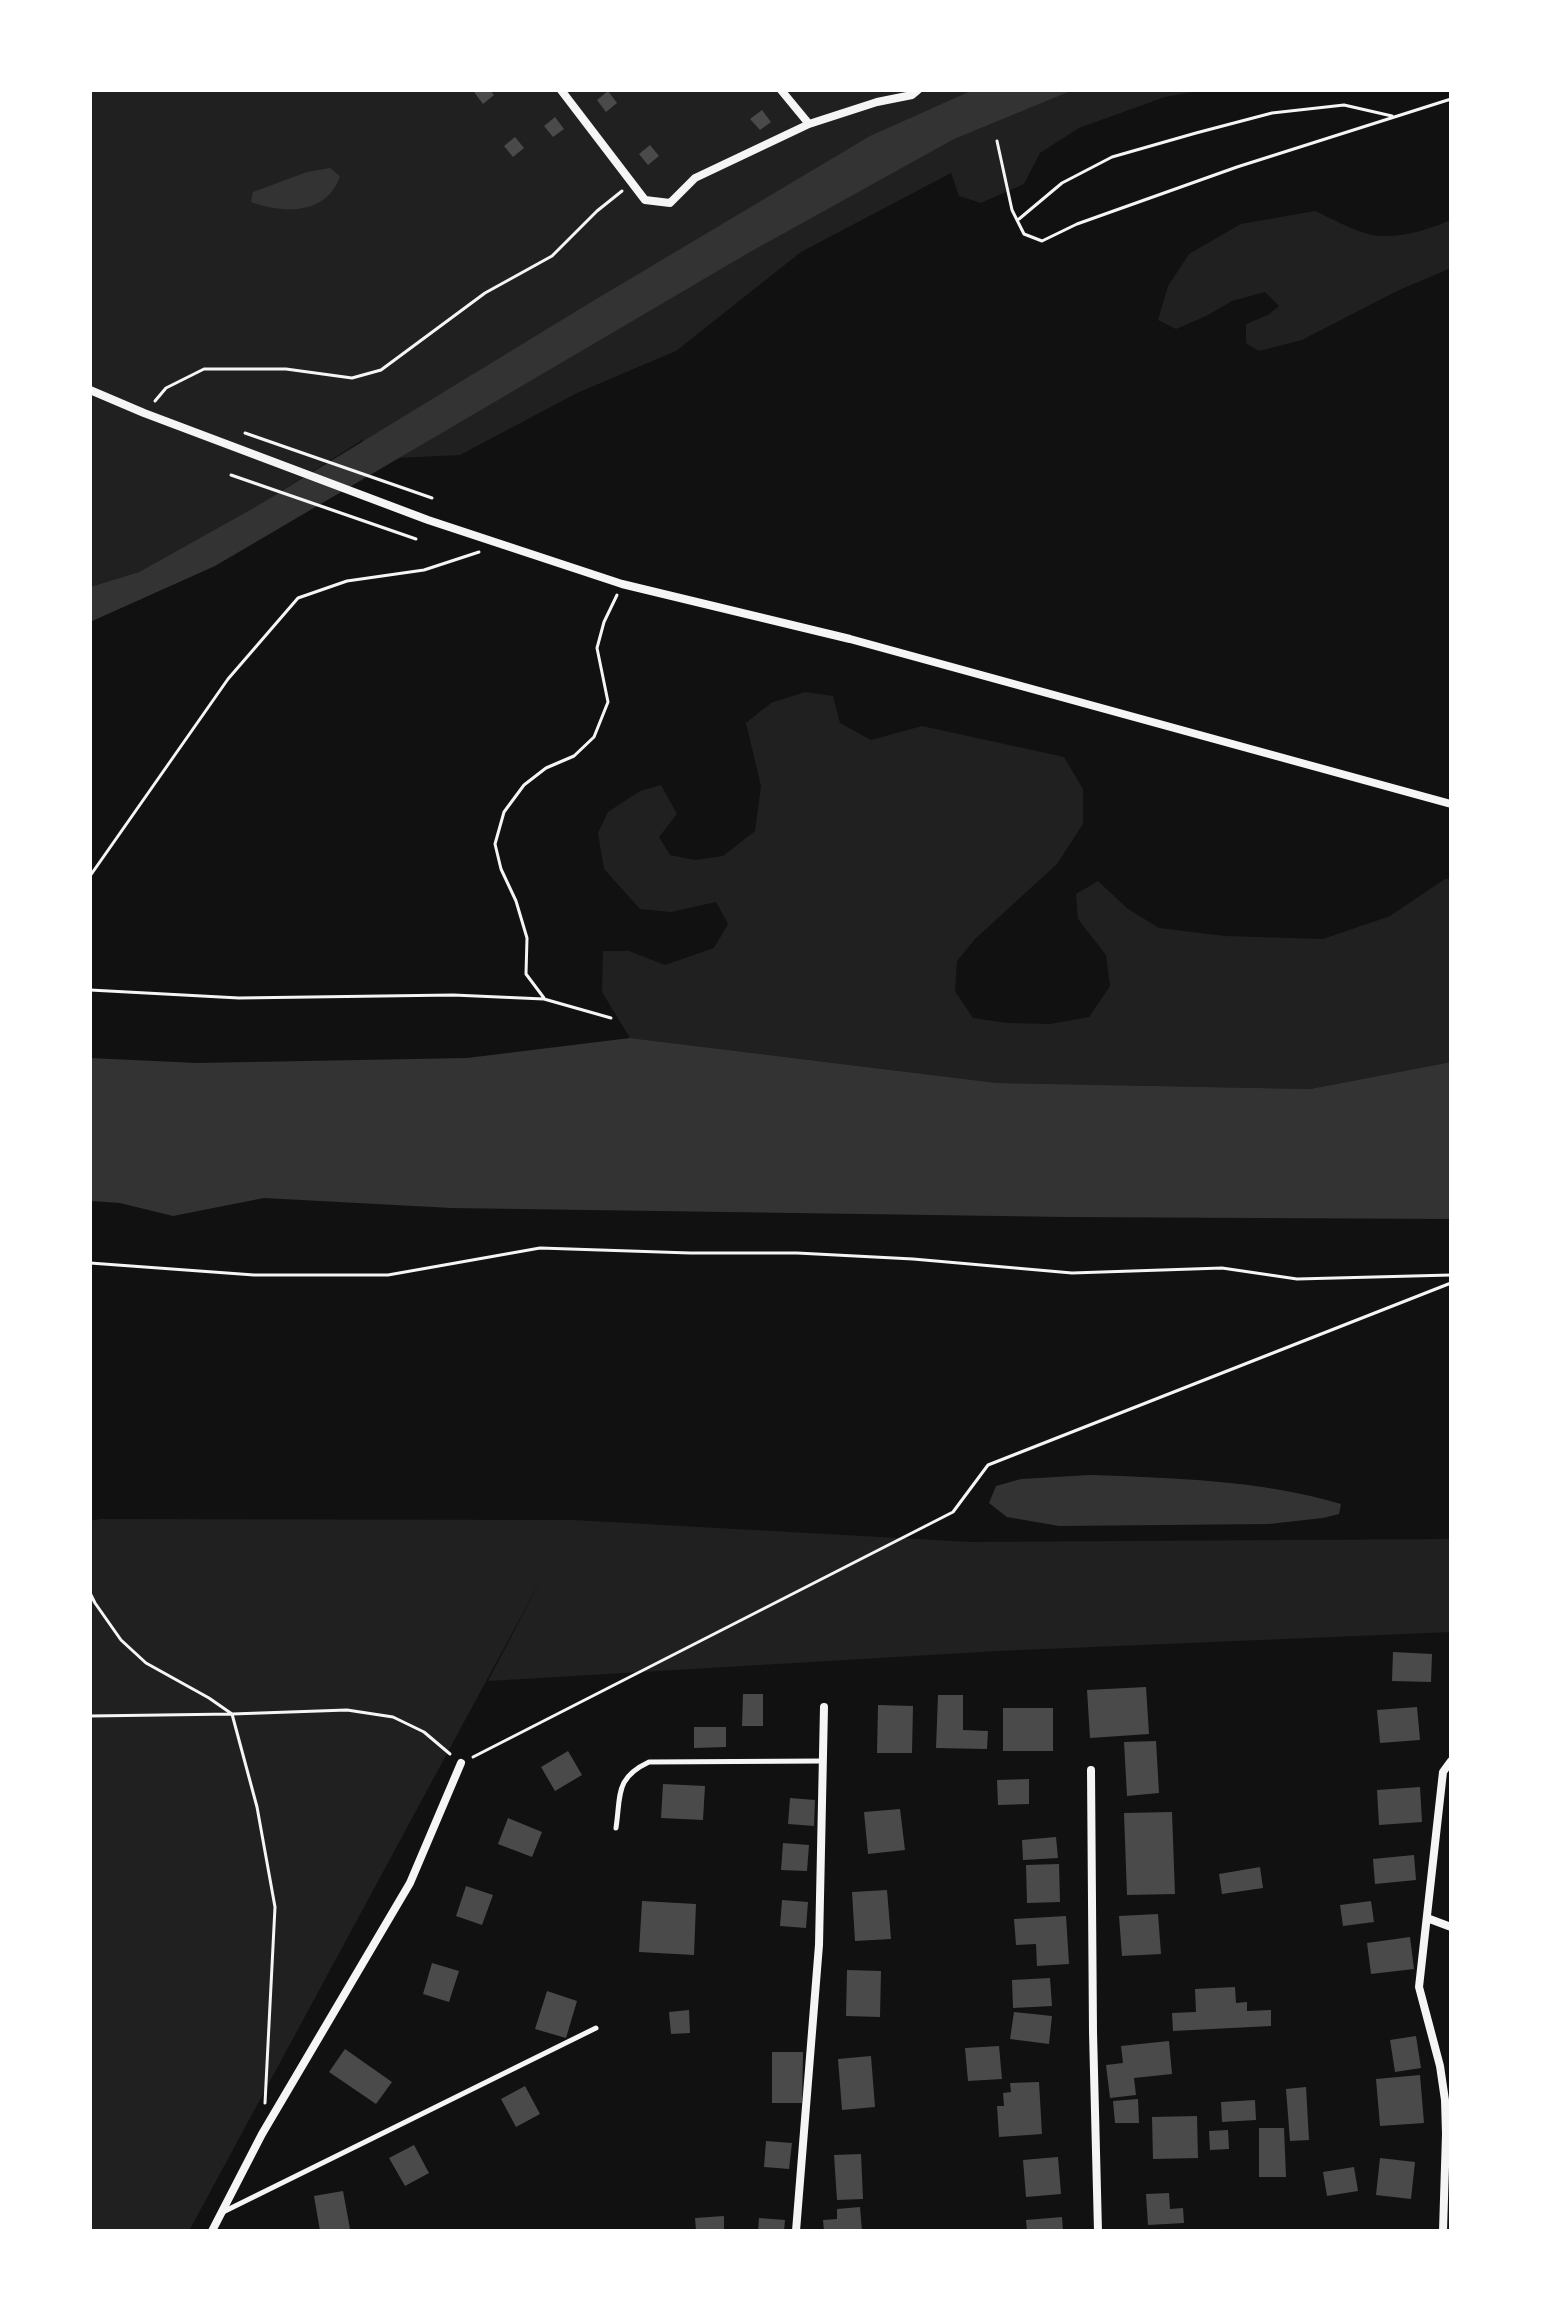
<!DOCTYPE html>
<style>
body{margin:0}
#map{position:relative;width:1541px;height:2321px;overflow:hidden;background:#111;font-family:"Nunito Sans",sans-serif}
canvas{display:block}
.frame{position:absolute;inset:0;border:92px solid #fff;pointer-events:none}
</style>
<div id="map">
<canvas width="1541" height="2321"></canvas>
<div class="frame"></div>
</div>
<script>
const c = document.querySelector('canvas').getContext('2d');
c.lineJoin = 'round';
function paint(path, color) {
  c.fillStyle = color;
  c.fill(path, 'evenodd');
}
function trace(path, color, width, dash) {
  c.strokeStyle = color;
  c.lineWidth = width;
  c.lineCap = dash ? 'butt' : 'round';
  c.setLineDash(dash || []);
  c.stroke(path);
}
const green = new Path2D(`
 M90,90H1204L1165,97L1079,128L1040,153L1024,184L981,203L959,196L951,173L801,252L676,351L577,393L460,455L396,458L359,439L361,441L257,506L139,572L90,587Z
 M1315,211C1333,219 1362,236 1382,236C1406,237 1429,229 1451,220V268L1397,291L1302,340L1259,351L1246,343V324L1268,315L1279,306L1265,292L1232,301L1206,316L1176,329L1158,320L1168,286L1189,254L1241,224Z
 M805,692L833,696L840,723L871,740L922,726L1064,757L1083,789V824L1057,864L975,939L957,961L955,991L973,1018L1007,1023L1050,1024L1089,1017L1110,986L1106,955L1078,919L1076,894L1098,881L1128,909L1159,928L1225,936L1323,939L1390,916L1445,879H1451V1062L1310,1089L997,1083L630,1038L602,992L603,951H629L665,965L714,948L728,924L716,902L671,912L640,909L604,869L598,833L608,812L640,791L661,785L677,814L659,837L670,855L695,860L723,856L755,831L761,786L746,723L771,703Z
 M100,1519L573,1520L970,1542L1451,1539V1632L997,1651L488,1681L544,1574L189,2231H90V1521Z`);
const water = new Path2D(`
 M973,90H1073L954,139L750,252L215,566L90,622V587L139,572L257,506L588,304L870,136Z
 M330,168L340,176C327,215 284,214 251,202L253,192L307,172Z
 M630,1038L997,1083L1310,1089L1451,1062V1219L1068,1217L451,1208L264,1198L173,1216L120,1203L90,1201V1058L197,1063L467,1058Z
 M1090,1475C1173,1478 1261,1480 1341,1504L1339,1514L1323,1518L1269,1524L1059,1526L1007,1517L989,1503L996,1486L1021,1479Z`);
const building = new Path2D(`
 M476,90H490L494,95L483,104L474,92Z
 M608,91L617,103L606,112L597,100Z
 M762,110L771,122L760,130L750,119Z
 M555,117L564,129L553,137L544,126Z
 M515,137L524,148L513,157L504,146Z
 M650,145L659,156L648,165L639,154Z
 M1393,1652L1432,1654L1431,1682L1392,1681Z
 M1146,1687L1149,1734L1090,1738L1087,1690Z
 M743,1694H763V1726H742Z
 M938,1695H963V1730L988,1731L987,1749L936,1748Z
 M878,1705L913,1706L912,1753H877Z
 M1417,1707L1420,1740L1380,1743L1377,1710Z
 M1003,1708H1053V1751H1003Z
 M694,1727H726V1747L694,1748Z
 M1156,1741L1159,1793L1127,1796L1124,1742Z
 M568,1751L582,1775L555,1791L541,1767Z
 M1029,1779V1804L998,1805L997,1780Z
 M663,1784L705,1786L703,1820L661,1818Z
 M1420,1787L1422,1822L1379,1825L1377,1790Z
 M790,1798L815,1800L814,1826L788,1824Z
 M900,1809L905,1850L868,1854L864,1812Z
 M1172,1812L1175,1894L1127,1895L1124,1813Z
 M508,1818L542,1832L532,1857L498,1844Z
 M1056,1837L1058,1858L1023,1860L1022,1840Z
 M783,1843L809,1845L807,1871L781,1870Z
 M1414,1855L1416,1880L1375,1884L1373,1859Z
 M1059,1864L1060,1902L1027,1903L1026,1865Z
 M1260,1867L1263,1888L1222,1894L1219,1874Z
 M466,1886L493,1895L482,1925L456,1916Z
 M887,1890L891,1939L855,1941L852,1892Z
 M782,1900L808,1902L806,1928L780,1926Z
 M642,1901L696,1904L694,1955L639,1952Z
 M1371,1901L1374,1922L1343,1926L1340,1905Z
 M1158,1914L1161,1954L1122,1956L1119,1916Z
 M1066,1916L1069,1964L1037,1966L1036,1944L1016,1945L1014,1919Z
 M1410,1937L1414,1969L1371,1974L1367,1943Z
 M432,1963L459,1971L449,2002L423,1994Z
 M847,1970L881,1971L880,2017L846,2016Z
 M1050,1978L1052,2006L1013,2008L1012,1980Z
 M1235,1987L1236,2003L1247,2002V2011L1271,2010V2026L1173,2031L1172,2013L1196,2012L1195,1989Z
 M547,1991L577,2001L566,2038L535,2029Z
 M689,2010L690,2033L671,2034L669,2012Z
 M1014,2012L1052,2016L1049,2044L1010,2039Z
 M1416,2036L1421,2068L1395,2072L1390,2040Z
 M1169,2041L1172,2074L1134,2078L1136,2095L1110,2098L1106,2065L1123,2063L1121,2046Z
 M999,2046L1002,2079L968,2081L965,2048Z
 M345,2049L392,2082L376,2104L329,2072Z
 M772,2052H803L802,2103H772Z
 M871,2056L875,2107L842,2110L838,2059Z
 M1420,2075L1424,2123L1380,2126L1376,2079Z
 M1039,2082L1042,2134L999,2137L997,2106H1004L1003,2093L1011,2092L1010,2083Z
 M525,2086L540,2114L516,2127L501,2099Z
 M1306,2087L1309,2140L1290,2141L1286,2089Z
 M1138,2099L1139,2123H1115L1113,2101Z
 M1255,2100L1256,2120L1222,2122L1221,2102Z
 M1197,2116L1198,2158L1153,2159L1152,2117Z
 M1259,2128H1284L1286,2177H1259Z
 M1228,2130L1229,2149L1210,2150L1209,2131Z
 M766,2141L792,2143L789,2169L764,2167Z
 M414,2145L429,2173L405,2186L389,2158Z
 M861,2154L863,2199L837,2200L834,2155Z
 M1058,2157L1061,2194L1026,2197L1023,2160Z
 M1380,2158L1415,2162L1411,2199L1376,2195Z
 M1354,2167L1358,2191L1327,2196L1323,2172Z
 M343,2191L350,2229L320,2231L314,2196Z
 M1169,2193L1170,2209L1183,2208L1184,2223L1148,2225L1146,2194Z
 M860,2207L862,2231H824L823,2220L837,2219V2209Z
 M724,2216V2231H696L695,2218Z
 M1062,2217L1063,2231H1027L1026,2220Z
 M759,2218L785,2220L784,2231H758Z`);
const path = new Path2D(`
 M997,141L1012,210L1024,234L1042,241L1077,224L1237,167L1451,99
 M1019,219L1062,183L1112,157L1196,133L1272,113L1344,105L1392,116
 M155,401L166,388L204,369H286L352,378L381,370L485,293L552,256L597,211L622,191
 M245,433L432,498
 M231,475L416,539
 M90,876L228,679L298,598L347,581L424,570L479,552
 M90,990L239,998L453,995L544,999L611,1018
 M544,998L526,974L527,938L516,901L501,869L495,844L504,812L524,785L546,768L574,756L594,737L608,702L597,648L604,622L617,595
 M90,1263L254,1275H388L540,1248L690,1253H797L913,1259L1072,1273L1222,1268L1297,1279L1451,1275
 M90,1593L95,1603L121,1640L146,1663L209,1698L232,1714L257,1807L275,1907L265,2103
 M90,1716L232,1714L347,1710L393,1717L424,1732L450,1754
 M473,1757L953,1512L988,1465L1451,1283`);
const service = new Path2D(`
 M616,1828C621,1794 615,1778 649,1762L822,1761
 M223,2212L596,2028`);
const minor = new Path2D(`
 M561,90L645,200L670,203L695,178L809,124L877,102L912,95L918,90
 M781,90L809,124
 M90,390L144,413L428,520L622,584L850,639L1451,804
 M1091,1770L1093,2032L1098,2231
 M1427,1918L1451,1927
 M212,2231L262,2134L410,1883L461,1763
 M796,2231L819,1945L824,1707
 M1443,2231L1446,2134L1445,2100L1440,2066L1419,1987L1443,1772L1451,1761`);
paint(green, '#202020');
paint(water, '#333');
paint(building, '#4a4a4a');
trace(path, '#f5f5f5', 3);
trace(service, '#f5f5f5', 5);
trace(minor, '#f5f5f5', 8);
</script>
